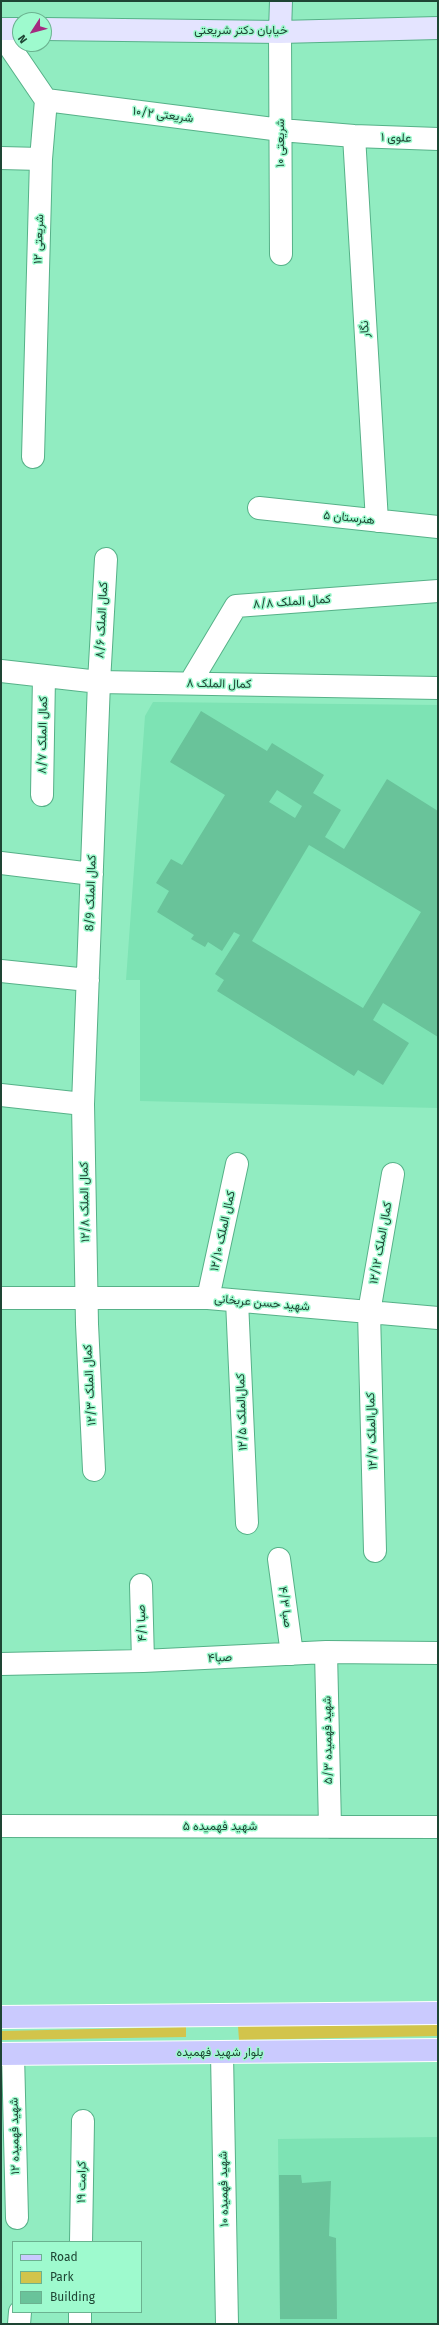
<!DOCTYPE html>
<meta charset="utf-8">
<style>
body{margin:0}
#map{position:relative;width:439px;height:2325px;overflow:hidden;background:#91ecc1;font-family:"Fira Sans",sans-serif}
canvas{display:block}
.frame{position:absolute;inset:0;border:2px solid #1e4534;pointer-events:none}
.legend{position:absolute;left:12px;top:2241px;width:130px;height:72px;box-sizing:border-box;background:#9eface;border:1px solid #6bb290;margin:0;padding:5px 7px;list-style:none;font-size:12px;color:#1e4534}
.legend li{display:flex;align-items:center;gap:8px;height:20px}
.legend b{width:20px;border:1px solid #6bb290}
.north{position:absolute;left:12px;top:12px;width:40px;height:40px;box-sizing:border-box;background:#9eface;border:1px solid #6bb290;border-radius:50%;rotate:234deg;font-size:11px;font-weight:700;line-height:16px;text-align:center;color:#1e4534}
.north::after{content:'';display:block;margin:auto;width:14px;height:18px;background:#a42a80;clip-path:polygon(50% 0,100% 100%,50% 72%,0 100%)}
</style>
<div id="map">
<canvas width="439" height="2325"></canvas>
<div class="frame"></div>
<ul class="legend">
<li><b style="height:5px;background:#cacafe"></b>Road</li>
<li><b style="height:11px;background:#d2c44b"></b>Park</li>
<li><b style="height:11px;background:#69c39a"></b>Building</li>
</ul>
<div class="north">N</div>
</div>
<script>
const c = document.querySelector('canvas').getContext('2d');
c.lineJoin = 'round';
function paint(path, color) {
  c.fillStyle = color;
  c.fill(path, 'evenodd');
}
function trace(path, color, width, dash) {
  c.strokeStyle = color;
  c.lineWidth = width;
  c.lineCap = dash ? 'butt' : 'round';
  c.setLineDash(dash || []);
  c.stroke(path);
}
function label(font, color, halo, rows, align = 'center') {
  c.font = font + ' "Fira Sans",Vazirmatn,sans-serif';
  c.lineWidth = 3;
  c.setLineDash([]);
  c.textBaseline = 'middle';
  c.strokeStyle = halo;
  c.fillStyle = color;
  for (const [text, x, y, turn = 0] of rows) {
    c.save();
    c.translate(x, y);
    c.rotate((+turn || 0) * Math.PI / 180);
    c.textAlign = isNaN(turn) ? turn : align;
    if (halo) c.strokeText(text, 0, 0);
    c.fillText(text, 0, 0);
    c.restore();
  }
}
const built = new Path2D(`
 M153,702L438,705V1108L140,1101V980H126L145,716Z
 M438,2137V2324H280L278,2139Z`);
const green = new Path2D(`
 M438,2025V2036L239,2040L238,2026Z
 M186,2027V2037L1,2040V2031Z`);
const building = new Path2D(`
 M201,711L267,751L272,743L324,775L313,793L341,810L325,837L344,849L387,779L438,811V1037L383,1003L373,1020L409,1043L383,1085L358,1070L354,1076L217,991L224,980L215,974L240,935L234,932L222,951L208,942L205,947L191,939L194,935L157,912L169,891L156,883L171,859L182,865L225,795L170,762ZM277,790L302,806L295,818L269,802ZM309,845L421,912L363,1008L252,941Z
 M279,2175H301L302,2183L331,2181L329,2236L336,2238L337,2319H280Z`);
const street = new Path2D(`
 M280,32L281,254
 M1,34L46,100L41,159L33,457
 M46,100L281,130L354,136L438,139
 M354,136L377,521
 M1,158L41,159
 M259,508L438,527
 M1,671L99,682L438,688
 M190,683L236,606L438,591
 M42,795L44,676
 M1,863L92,874
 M1,971L88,980
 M1,1095L83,1104
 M1,1298H208L438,1318
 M208,1298L237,1164
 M237,1301L247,1523
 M94,1470L87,1324L83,1104L99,682L106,559
 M375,1551L369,1312L393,1174
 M279,1559L292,1654
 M141,1585L143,1661
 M326,1652L330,1827
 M1,1664L143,1661L326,1652L438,1653
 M1,1826L438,1827
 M13,2054L17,2218
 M222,2054L227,2324
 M81,2242L83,2121
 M19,2324L20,2312
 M80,2324V2312`);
const secondary = new Path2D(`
 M1,29H20
 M44,29L280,32L438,28
 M280,32L281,1`);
const primary = new Path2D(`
 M1,2017L438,2013
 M1,2054L438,2050`);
const streetNames = [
 ["خیابان دکتر شریعتی",241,31],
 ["شریعتی ۱۰/۲",163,115,7],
 ["علوی ۱",396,138,2],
 ["شریعتی ۱۰",281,143,-90],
 ["شریعتی ۱۲",39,239,-88],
 ["نگار",365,329,-93],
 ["هنرستان ۵",349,518,6],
 ["کمال الملک ۸/۸",292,602,-4],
 ["کمال الملک ۸/۶",102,620,-87],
 ["کمال الملک ۸",219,684,1],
 ["کمال الملک ۸/۷",43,735,-89],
 ["کمال الملک 8/9",91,893,-88],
 ["کمال الملک ۱۲/۸",85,1202,-91],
 ["کمال الملک ۱۲/۱۰",223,1231,-78],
 ["کمال الملک ۱۲/۱۲",381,1243,-80],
 ["شهید حسن عربخانی",262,1303,5],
 ["کمال الملک ۱۲/۳",90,1385,-93],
 ["کمال‌الملک ۱۲/۵",242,1412,-92],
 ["کمال‌الملک ۱۲/۷",372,1431,-92],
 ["صبا ۴/۳",285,1607,82],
 ["صبا ۴/۱",142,1623,-92],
 ["صبا۴",220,1658,-3],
 ["شهید فهمیده ۵/۳",328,1740,-91],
 ["شهید فهمیده ۵",220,1827],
 ["بلوار شهید فهمیده",220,2053],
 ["شهید فهمیده ۱۲",15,2136,-91],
 ["کرامت ۱۹",82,2182,-89],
 ["شهید فهمیده ۱۰",224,2189,-91]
];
paint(built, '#7de3b4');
paint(green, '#d2c44b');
paint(building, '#69c39a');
trace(street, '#56b188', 24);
trace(secondary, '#56b188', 24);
trace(primary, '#fff', 24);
trace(street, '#fff', 22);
trace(secondary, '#e4e4ff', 22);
trace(primary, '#cacafe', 22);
label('12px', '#1e4534', '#9eface', streetNames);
</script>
